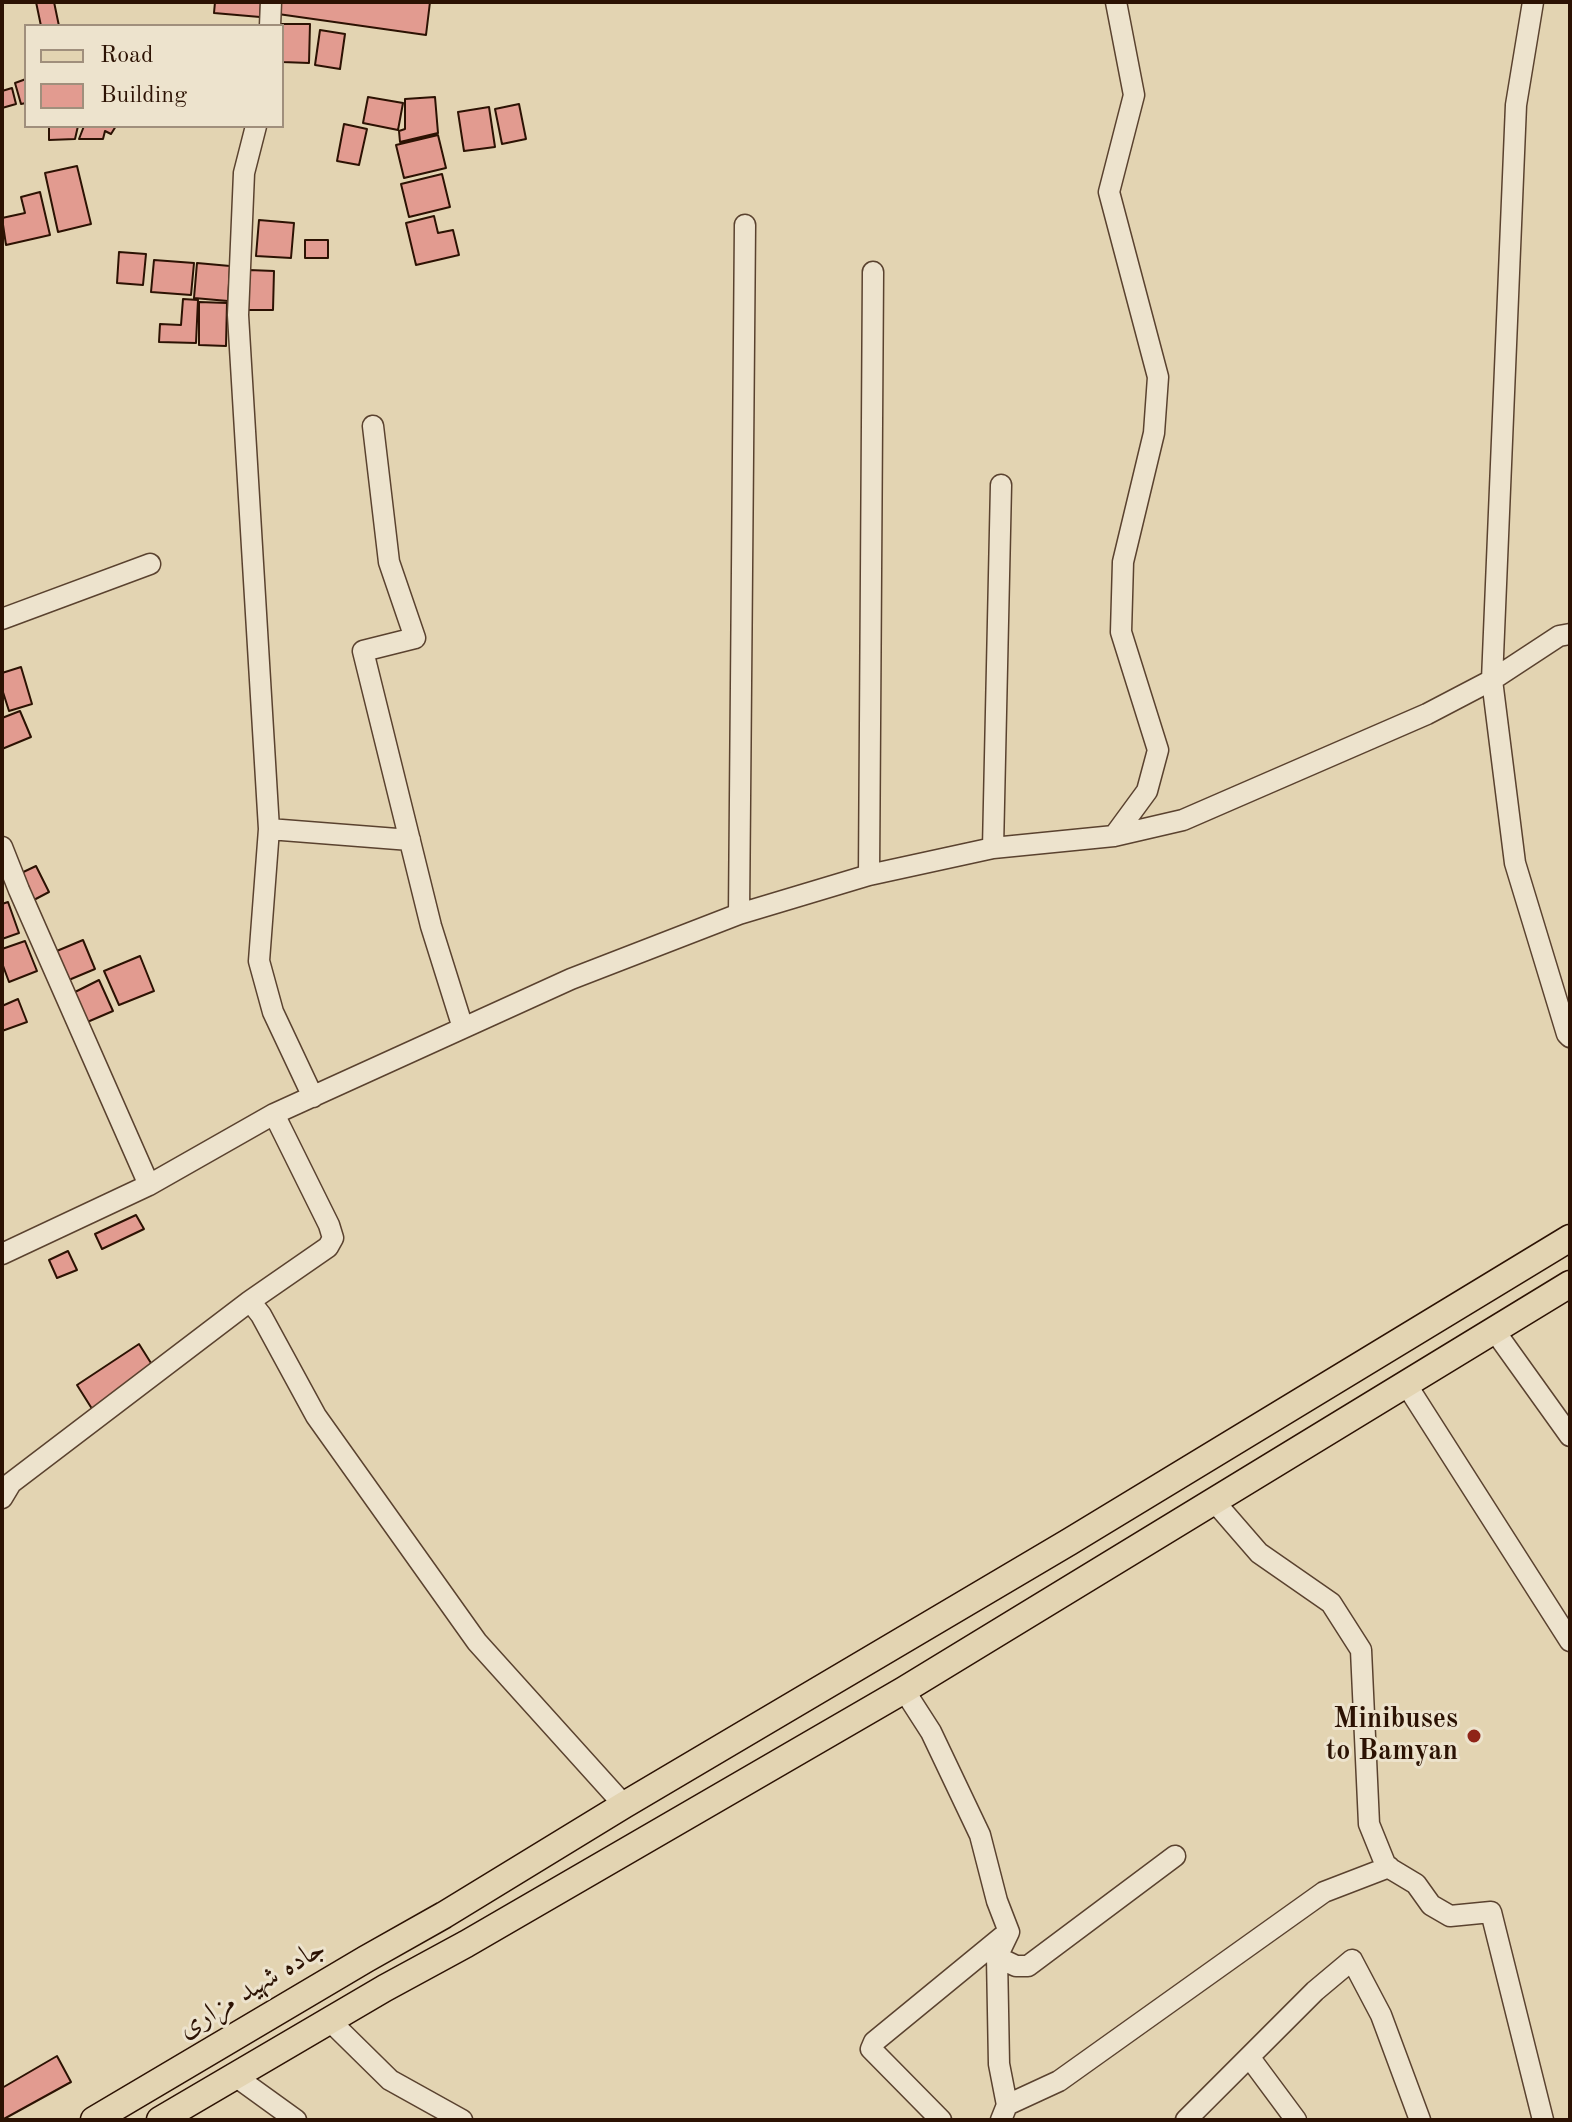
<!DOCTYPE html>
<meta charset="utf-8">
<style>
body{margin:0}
#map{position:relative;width:1572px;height:2122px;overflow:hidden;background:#e3d4b2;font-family:"Old Standard TT",serif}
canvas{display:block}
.frame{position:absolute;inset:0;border:4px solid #2c1203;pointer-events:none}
.legend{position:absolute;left:24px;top:24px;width:260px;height:104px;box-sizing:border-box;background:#ede3cd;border:2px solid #a08f7c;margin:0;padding:10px 14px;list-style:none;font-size:24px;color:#2c1203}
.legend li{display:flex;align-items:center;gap:16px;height:40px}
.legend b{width:40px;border:2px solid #a08f7c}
</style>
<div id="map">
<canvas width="1572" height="2122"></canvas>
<div class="frame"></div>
<ul class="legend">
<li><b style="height:10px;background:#e3d4b2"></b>Road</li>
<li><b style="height:22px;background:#e29b90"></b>Building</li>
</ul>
</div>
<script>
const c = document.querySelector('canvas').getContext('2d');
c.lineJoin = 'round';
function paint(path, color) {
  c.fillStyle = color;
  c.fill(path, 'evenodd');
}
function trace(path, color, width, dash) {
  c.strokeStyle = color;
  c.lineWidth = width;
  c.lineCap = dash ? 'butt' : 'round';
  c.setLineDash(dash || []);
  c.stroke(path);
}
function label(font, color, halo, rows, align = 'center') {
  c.font = font + ' "Old Standard TT",Amiri,serif';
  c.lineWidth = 6;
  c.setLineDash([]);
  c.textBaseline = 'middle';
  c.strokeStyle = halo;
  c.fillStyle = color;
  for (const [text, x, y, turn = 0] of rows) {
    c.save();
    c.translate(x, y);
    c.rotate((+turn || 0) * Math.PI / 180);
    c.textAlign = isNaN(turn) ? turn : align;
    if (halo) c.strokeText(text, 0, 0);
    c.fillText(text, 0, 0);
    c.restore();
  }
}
const building = new Path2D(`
 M36,2H54L59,26H41Z
 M215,2H261L260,17L214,13Z
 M280,2H430L426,35L278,14Z
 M281,24H310L309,63L282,62Z
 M320,30L345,34L340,69L315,65Z
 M26,79V103L21,104L15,83Z
 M12,88L16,104L2,108V91Z
 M368,97L403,103L398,130L363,123Z
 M435,97L438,133L400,142L399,131L405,129V99Z
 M519,104L526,139L502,144L495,109Z
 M489,107L495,147L464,151L458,112Z
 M344,124L367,129L359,165L337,161Z
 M49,126H78L75,139L49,140Z
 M84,126H116L111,134L105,131L103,139H79Z
 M438,135L446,168L404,178L396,145Z
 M77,166L91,224L58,232L45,173Z
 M442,174L450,207L409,217L401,184Z
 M40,192L50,235L6,245L2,218L25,213L21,197Z
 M434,216L438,233L453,230L459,255L416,265L406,223Z
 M259,220L294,223L291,258L256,256Z
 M305,240H328V258H305Z
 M119,252L146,254L143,285L117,283Z
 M154,260L194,263L191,295L151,292Z
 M197,263L230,266L228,301L194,298Z
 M249,270L274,271L273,310H248Z
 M183,299L198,300L196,343L159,342L160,324L181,325Z
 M199,302L227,303L226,346L199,345Z
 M21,667L32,704L9,711L2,689V673Z
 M20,711L31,737L2,749V718Z
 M36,866L49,892L30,902L17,875Z
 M8,902L19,933L2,939V904Z
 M83,940L95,969L64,982L52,953Z
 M25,941L37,971L9,982L2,963V949Z
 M140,956L154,991L119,1005L104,971Z
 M99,980L113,1011L85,1023L71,994Z
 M18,999L27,1022L2,1031V1006Z
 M136,1215L144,1229L102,1249L95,1234Z
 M68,1251L77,1270L57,1278L49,1260Z
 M139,1344L156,1371L94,1412L77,1385Z
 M57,2056L71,2082L2,2120V2088Z`);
const minor = new Path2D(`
 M1533,2L1516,105L1492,680L1515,863L1567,1034L1570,1037
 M270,26L271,2
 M256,126L244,173L238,315L269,829L259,961L273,1012L313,1097
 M373,426L389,562L415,638L363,651L431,926L463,1028
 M2,619L150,564
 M269,829L410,840
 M1114,836L1147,791L1158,750L1121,632L1123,562L1154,433L1158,377L1109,192L1134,95L1116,2
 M2,847L19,890L149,1185
 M993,848L1001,485
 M869,875L873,272
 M739,914L745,225
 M2,1254L149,1185L274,1114L571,979L739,914L869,875L993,848L1114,836L1183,820L1427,714L1492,680L1559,636L1570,634
 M250,1301L261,1315L316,1416L477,1642L624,1805
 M1494,1330L1570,1436
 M1406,1384L1570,1641
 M2,1498L11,1483L250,1301L328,1247L333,1238L329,1225L274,1114
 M1213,1500L1259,1553L1331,1603L1361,1650L1369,1824L1386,1866L1416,1884L1431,1905L1450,1916L1491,1912L1543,2120
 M904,1690L931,1732L980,1835L997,1901L1009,1932L997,1957L999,2064L1007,2105L1001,2120
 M997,1957L1016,1966H1028L1175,1856
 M330,2021L390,2080L462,2120
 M1250,2058L1296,2120
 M235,2076L296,2120
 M1007,2105L1059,2081L1324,1892L1389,1867
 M941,2120L871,2049L874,2042L1002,1937
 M1186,2120L1315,1991L1352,1960L1381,2015L1420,2120`);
const major = new Path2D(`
 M94,2120L366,1959L444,1915L624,1805L1069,1542L1570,1238
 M160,2120L385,1988L466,1944L904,1690L1570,1284`);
const markers = [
 [1474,1736,8,"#8f2418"]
];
const poiNames = [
 ["Minibuses",1458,1720],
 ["to Bamyan",1458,1752]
];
const streetNames = [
 ["جاده شهید مزاری",252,1989,-31]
];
paint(building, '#e29b90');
trace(building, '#2c1203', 2);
trace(minor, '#5a422f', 23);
trace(major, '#2c1203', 29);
trace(minor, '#ede3cd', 20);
trace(major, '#e3d4b2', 26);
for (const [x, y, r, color] of markers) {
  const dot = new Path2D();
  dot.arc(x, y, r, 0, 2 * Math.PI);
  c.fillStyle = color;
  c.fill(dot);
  trace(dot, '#ede3cd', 3);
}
label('bold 28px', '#2c1203', '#ede3cd', poiNames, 'right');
label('28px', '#2c1203', '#ede3cd', streetNames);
</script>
